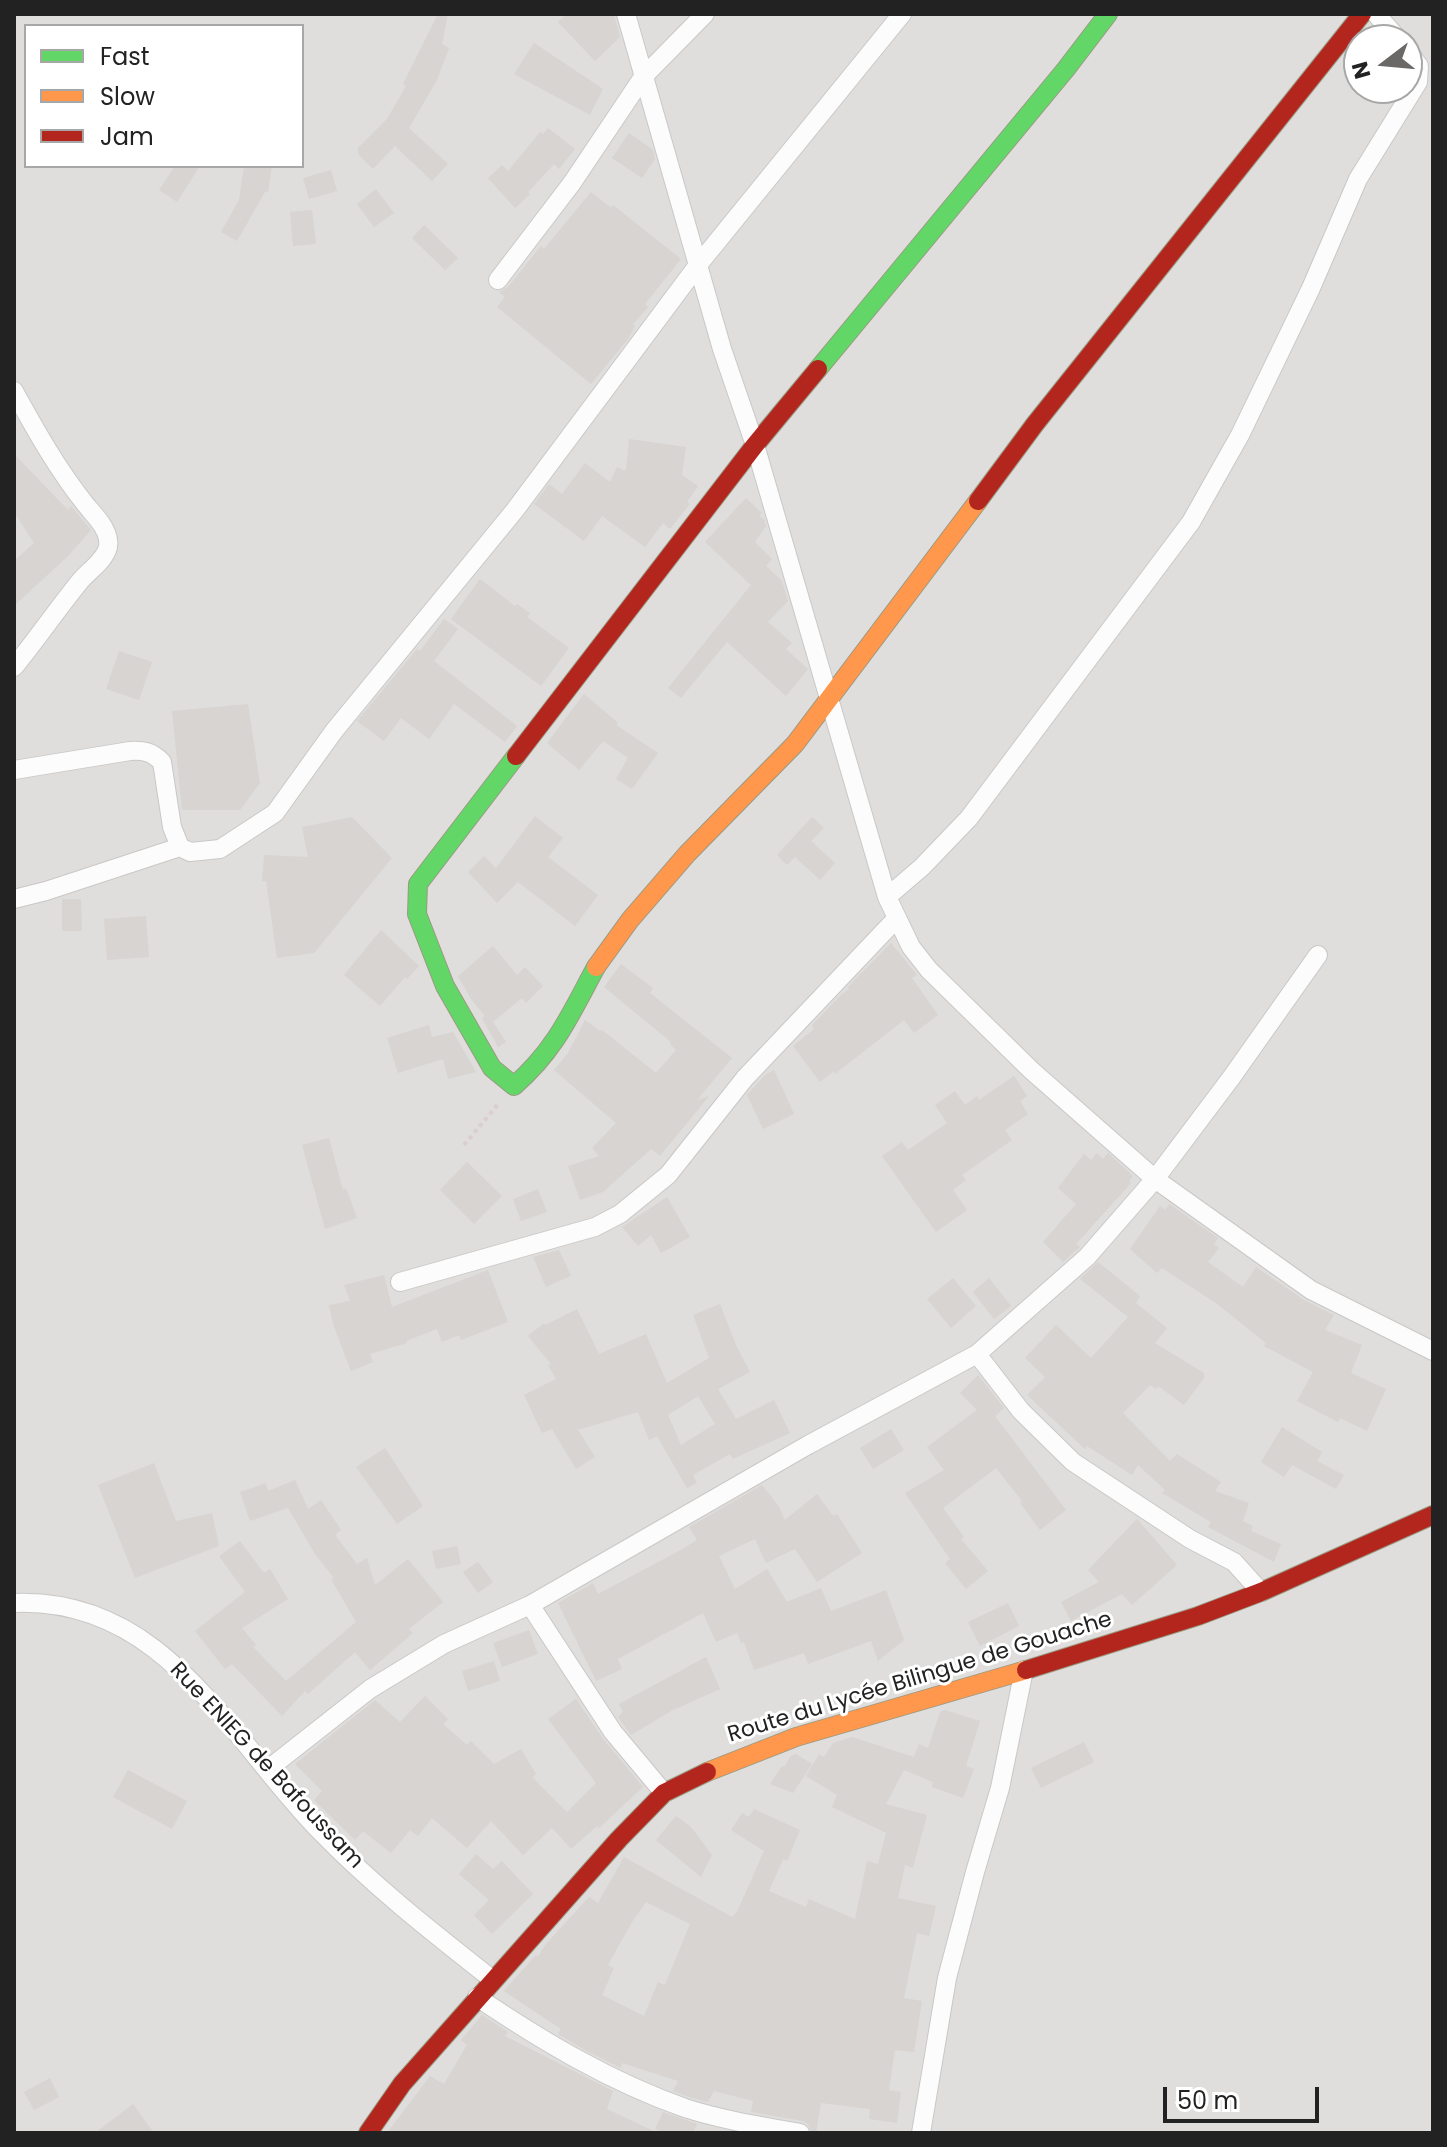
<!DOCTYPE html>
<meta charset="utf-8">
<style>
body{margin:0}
#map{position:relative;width:1447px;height:2147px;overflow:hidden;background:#f0eeeb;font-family:Poppins,sans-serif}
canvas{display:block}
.frame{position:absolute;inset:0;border:16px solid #222;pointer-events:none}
.legend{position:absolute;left:24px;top:24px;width:280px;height:144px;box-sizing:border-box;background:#fff;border:2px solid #a7a7a7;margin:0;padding:10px 14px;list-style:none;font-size:24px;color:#222}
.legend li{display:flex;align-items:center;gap:16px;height:40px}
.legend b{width:40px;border:2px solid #a7a7a7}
.north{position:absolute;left:1343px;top:24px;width:80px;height:80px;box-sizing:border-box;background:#fff;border:2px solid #a7a7a7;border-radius:50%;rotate:254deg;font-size:22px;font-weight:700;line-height:32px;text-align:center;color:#222}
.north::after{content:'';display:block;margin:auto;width:28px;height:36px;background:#6a6968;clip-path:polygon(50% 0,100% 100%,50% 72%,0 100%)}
.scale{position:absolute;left:1163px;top:2087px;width:156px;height:36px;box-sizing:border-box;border:4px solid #222;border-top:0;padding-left:10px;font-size:24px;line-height:28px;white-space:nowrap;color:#222;-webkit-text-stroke:6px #fff;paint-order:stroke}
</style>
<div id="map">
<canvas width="1447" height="2147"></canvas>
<div class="frame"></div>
<ul class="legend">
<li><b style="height:10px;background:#63d668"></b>Fast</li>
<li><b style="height:10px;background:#ff974d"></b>Slow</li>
<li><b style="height:10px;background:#b3261e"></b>Jam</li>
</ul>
<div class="north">N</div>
<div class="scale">50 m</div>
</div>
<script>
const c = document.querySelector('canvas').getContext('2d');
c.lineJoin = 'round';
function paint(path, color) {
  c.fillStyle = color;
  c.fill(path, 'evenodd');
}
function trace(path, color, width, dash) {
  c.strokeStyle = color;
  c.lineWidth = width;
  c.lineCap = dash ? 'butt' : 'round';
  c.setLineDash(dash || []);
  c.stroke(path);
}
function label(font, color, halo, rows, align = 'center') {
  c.font = font + ' Poppins,sans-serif';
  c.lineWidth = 6;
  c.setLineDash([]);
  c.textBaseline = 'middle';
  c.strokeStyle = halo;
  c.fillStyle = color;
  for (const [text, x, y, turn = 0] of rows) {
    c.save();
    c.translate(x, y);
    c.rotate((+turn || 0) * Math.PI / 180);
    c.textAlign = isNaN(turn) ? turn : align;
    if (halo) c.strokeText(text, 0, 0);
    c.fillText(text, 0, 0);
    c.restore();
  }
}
const residential = new Path2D(`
 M14,14H1433V2133H14ZM26,26H302V166H26ZM1359,40H1407V88H1359Z`);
const building = new Path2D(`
 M438,14H448L442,44L449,48L437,80L409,128L448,164L432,181L395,146L373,169L358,154V148L387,119L406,86L403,84Z
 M567,14H614L620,37L595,61L558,22Z
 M534,43L603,89L590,115L514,74Z
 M548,128L575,149L559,169L554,164L528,192L530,194L515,208L488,178L502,165L508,171L540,132L543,134Z
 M629,133L653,150L655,159L642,178L612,158Z
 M175,166H200L177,202L159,190Z
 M244,166H272L268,192H265L237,241L221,232L239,200Z
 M331,170L337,191L309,199L303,178Z
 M376,189L394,213L374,227L357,204Z
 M591,192L611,208L613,205L681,259L645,304L648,307L633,324L635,326L628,339L591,384L497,307L505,297L499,292L508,287L541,246L544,249Z
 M312,210L316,244L293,246L290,212Z
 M424,225L458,258L445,270L412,238Z
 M629,439L686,447L682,475L698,486L687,502L690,504L670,529L663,523L645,547L602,516L584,541L534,504L549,484L562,494L585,463L610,482L617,467L626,471Z
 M14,454L68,510L71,506L91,530L68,556L14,606V561L34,543L14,512Z
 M746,498L762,513L759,516L764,519L766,526L755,542L772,559L766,566L782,581L788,601L768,622L792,643L786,649L808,669L786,696L727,642L681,698L668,688L751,585L705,542Z
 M480,579L515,606L517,604L530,613L527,617L569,648L541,686L451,619Z
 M444,619L458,629L434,661L517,726L505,742L454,704L429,739L401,718L384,741L357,721L417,649L420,651Z
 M119,651L152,662L139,700L106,689Z
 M584,694L618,723L616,725L658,753L632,789L616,779L628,758L603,741L579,770L547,743Z
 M248,704L260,783L240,810H182L172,711Z
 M535,816L563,838L548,857L598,895L575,926L518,882L497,903L468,872L484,856L496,868Z
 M352,817L392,858L314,953L277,958L266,881H262L264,855L308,857L302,827Z
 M812,817L824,828L811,841L835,863L820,880L795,857L787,865L777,855Z
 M62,899H81L82,931H62Z
 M146,916L149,957L107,960L104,919Z
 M381,930L419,966L407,979L405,977L380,1006L344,975Z
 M891,943L917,975L912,978L938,1015L914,1033L904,1020L835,1074L834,1071L820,1082L793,1046L814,1029L812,1025L841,995L849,989L848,987Z
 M493,946L517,975L525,967L543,986L526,1003L522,998L493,1022L506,1042L498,1047L482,1018L485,1016L471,999L458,976Z
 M621,964L653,988L650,993L732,1058L697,1100L709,1096L660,1156L651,1149L603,1192L580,1200L568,1166L599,1156L592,1148L616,1123L554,1070L568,1053L585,1020L600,1031L602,1030L656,1073L676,1050L670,1044L671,1042L604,987Z
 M429,1025L432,1037L453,1032L476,1072L448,1079L443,1059L398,1073L387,1038Z
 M774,1070L794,1114L763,1129L747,1095L764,1076Z
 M1014,1076L1027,1096L1020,1101L1028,1114L1005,1130L1012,1140L962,1175L966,1180L953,1190L967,1210L936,1232L882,1156L902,1142L908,1150L947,1123L935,1105L955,1091L965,1105L977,1096L979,1100Z
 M329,1138L343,1190L346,1188L357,1218L325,1229L302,1145Z
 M1097,1153L1103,1159L1108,1153L1133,1176L1129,1181L1131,1183L1076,1244L1080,1247L1063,1262L1043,1242L1076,1204L1058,1188L1084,1154L1091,1160Z
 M467,1162L502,1196L474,1224L440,1190Z
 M538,1189L547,1212L521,1221L513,1199Z
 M667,1197L690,1237L661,1253L651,1235L638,1246L622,1227Z
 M1169,1204L1218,1238L1214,1244L1219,1248L1208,1262L1243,1287L1256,1267L1304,1300L1334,1315L1325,1330L1362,1345L1351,1373L1386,1389L1367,1431L1340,1418L1338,1422L1297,1401L1313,1372L1264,1346L1266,1343L1216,1303L1162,1268L1157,1273L1130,1249L1160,1206L1165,1210Z
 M559,1250L571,1276L546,1287L533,1257Z
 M1098,1262L1140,1296L1136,1303L1167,1328L1155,1343L1204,1373V1378L1184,1405L1158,1386L1156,1389L1150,1385L1123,1413L1170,1461L1177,1454L1221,1482L1215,1491L1249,1503L1243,1521L1253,1526L1251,1531L1281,1544L1274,1562L1208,1527L1211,1522L1162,1493L1165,1490L1138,1465L1132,1475L1087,1446L1085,1449L1027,1395L1045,1377L1025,1358L1056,1325L1091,1358L1128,1317L1080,1279Z
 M488,1270L508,1322L461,1340L459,1335L442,1342L437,1329L406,1341L407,1343L370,1354L373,1362L351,1371L333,1324L329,1305L350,1301L344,1285L384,1275L392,1307Z
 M953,1278L976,1306L951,1328L927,1299Z
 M989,1278L1011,1306L994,1319L973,1292Z
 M720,1304L736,1345L750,1372L718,1389L736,1419L774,1400L790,1433L733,1459L730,1454L693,1475L697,1483L687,1488L657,1436L649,1440L638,1412L578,1430L595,1457L576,1469L552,1429L542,1433L524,1395L556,1379L548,1365L551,1364L528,1336L544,1323L545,1325L577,1309L599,1354L646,1334L667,1383L709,1358L693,1315ZM698,1396L715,1424L681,1445L668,1415Z
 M978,1375L1004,1408L995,1416L1066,1510L1040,1530L1020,1503L1022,1501L996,1468L943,1508L964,1537L961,1539L988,1571L966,1589L945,1563L950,1559L905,1493L944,1470L927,1447L977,1410L960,1393Z
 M1282,1427L1322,1452L1317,1461L1344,1475L1336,1489L1292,1465L1284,1477L1261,1462Z
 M891,1429L904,1450L873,1469L860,1448Z
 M385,1448L423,1506L397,1524L356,1467Z
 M154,1463L176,1521L212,1513L219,1546L135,1578L98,1485Z
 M295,1480L308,1509L321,1500L341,1530L335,1535L357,1564L367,1558L375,1585L408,1559L443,1602L409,1629L413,1633L370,1670L355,1652L308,1694L305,1691L282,1716L232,1664L225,1669L195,1631L245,1592L219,1556L240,1541L264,1573L270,1569L288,1599L242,1628L256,1645L253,1647L286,1681L356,1622L331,1579L334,1578L315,1554L288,1508L250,1521L240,1492L266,1483L268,1491Z
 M762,1485L778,1505L785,1520L817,1494L833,1516L837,1514L862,1553L817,1582L795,1549L766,1563L755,1539L719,1556L735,1589L767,1569L787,1602L821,1588L831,1611L886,1590L904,1640L878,1661L871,1641L808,1664L804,1653L754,1670L744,1642L741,1643L737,1633L716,1642L703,1613L618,1659L622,1669L596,1681L558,1603L593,1583L598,1594L679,1551L697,1540L689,1527Z
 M1137,1519L1177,1565L1132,1605L1122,1594L1071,1621L1061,1602L1099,1582L1088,1570Z
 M457,1546L461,1564L436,1569L432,1551Z
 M478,1562L493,1582L478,1593L463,1572Z
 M1008,1603L1019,1626L980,1646L968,1622Z
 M529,1630L538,1654L502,1667L493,1643Z
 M706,1657L720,1689L671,1711L631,1735L618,1717L623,1712L619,1704Z
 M494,1661L500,1681L468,1691L462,1671Z
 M425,1696L448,1719L443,1724L467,1745L471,1741L494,1764L521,1749L536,1774L532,1777L567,1812L596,1783L548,1719L576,1699L604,1740L643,1787L599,1828L597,1826L571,1849L552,1828L523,1855L491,1821L467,1848L432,1818L418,1836L410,1830L391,1853L363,1831L355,1840L314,1800L322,1791L295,1764L375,1700L400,1722Z
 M945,1710L980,1721L966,1766L974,1769L963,1798L932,1787L933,1782L904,1770L886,1804L927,1815L913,1868L905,1865L898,1898L936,1906L929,1936L917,1933L904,1998L922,2001L914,2052L895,2050L889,2090L901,2092L897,2123L869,2119L870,2109L821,2103L816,2133H812L808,2124L803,2121L751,2112L753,2101L714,2091L708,2102L689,2097L673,2091L678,2081L622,2063L621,2068L583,2049L558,2034L561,2029L504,1991L536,1955L538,1957L545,1945L589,1897L598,1903L624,1857L732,1917L737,1912L764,1851L731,1830L742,1813L749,1817L754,1809L800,1830L787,1861L783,1859L769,1891L806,1907L809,1899L855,1919L867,1861L878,1864L886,1833L832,1807L837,1795L806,1776L819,1754L824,1757L833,1743L852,1737L914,1757L919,1744L928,1748L940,1712ZM646,1902L690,1924L665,1985L658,1982L644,2016L602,1995L614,1968L608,1965L632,1922Z
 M1084,1742L1094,1762L1041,1788L1031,1768Z
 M796,1754L812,1764L793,1793L770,1784L782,1766L784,1767L791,1756Z
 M128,1770L187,1801L172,1829L113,1797Z
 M676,1816L691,1827L712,1855L701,1877L656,1840Z
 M476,1854L493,1869L502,1861L533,1894L492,1934L474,1915L489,1900L459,1874Z
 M482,2015L508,2032L505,2036L613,2091L607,2109L658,2133H387L430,2076L444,2084L467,2045L461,2040Z
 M50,2078L59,2097L34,2110L24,2092Z
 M133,2104L154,2133H95Z
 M663,2112L697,2124L693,2133H664L655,2129Z`);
const path = new Path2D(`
 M464,1145L499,1103`);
const street = new Path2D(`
 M626,14L722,349L755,445L887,897L911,947L929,970L1031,1070L1155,1179L1311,1290L1433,1351
 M1376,14L1399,40
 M498,280L572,183L643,77L705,14
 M14,391C36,431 58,470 86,505C95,516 111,531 108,547C105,560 90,570 81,580C58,608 37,639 14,667
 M14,770L130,751C144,750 152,752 162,762L172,827L180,847L190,852L220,849L275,813L334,731L515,510L698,265L902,14
 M887,897L922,867L969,818L1191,522L1240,435L1311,288L1358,179L1418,82L1419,66L1407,50
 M14,899L46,891L180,847
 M400,1282L595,1227L620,1214L668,1175L745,1078L896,919
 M977,1354L1021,1411L1073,1462L1190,1539L1234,1562L1261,1592
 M14,1603C164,1597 228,1736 318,1829C372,1885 432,1932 493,1980
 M530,1605L613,1732L664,1793
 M267,1770L370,1689L444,1644L530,1605L808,1445L977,1354L1087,1257L1155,1179L1231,1078L1318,955
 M477,1997C542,2041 611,2082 685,2108C722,2120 761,2126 800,2133
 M921,2133L947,1978L975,1872L1000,1788L1024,1670`);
const fast = new Path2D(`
 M818,369L1066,69L1108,14
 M516,756L418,884L417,914L445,986L492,1068L514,1086C556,1049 570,1015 596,967`);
const slow = new Path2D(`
 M596,967L630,920L687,854L795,744L978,501
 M707,1772L796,1737L1026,1670`);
const jam = new Path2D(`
 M978,501L1035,424L1362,14
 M516,756L755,445L818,369
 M1026,1670L1198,1616L1261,1592L1433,1515
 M368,2133L402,2084L619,1839L664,1793L707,1772`);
const streetNames = [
 ["Route du Lycée Bilingue de Gouache",920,1678,-17],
 ["Rue ENIEG de Bafoussam",266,1766,47]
];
paint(residential, '#dfdedc');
paint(building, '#d7d4d2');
trace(street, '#c9c8c7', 20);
trace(fast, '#999a82', 20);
trace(slow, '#999a82', 20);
trace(jam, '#999a82', 20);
trace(path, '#dccecd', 4, [4, 4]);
trace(street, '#fdfcfc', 18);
trace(fast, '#63d668', 18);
trace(slow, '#ff974d', 18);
trace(jam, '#b3261e', 18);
label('22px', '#222', '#fff', streetNames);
</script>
